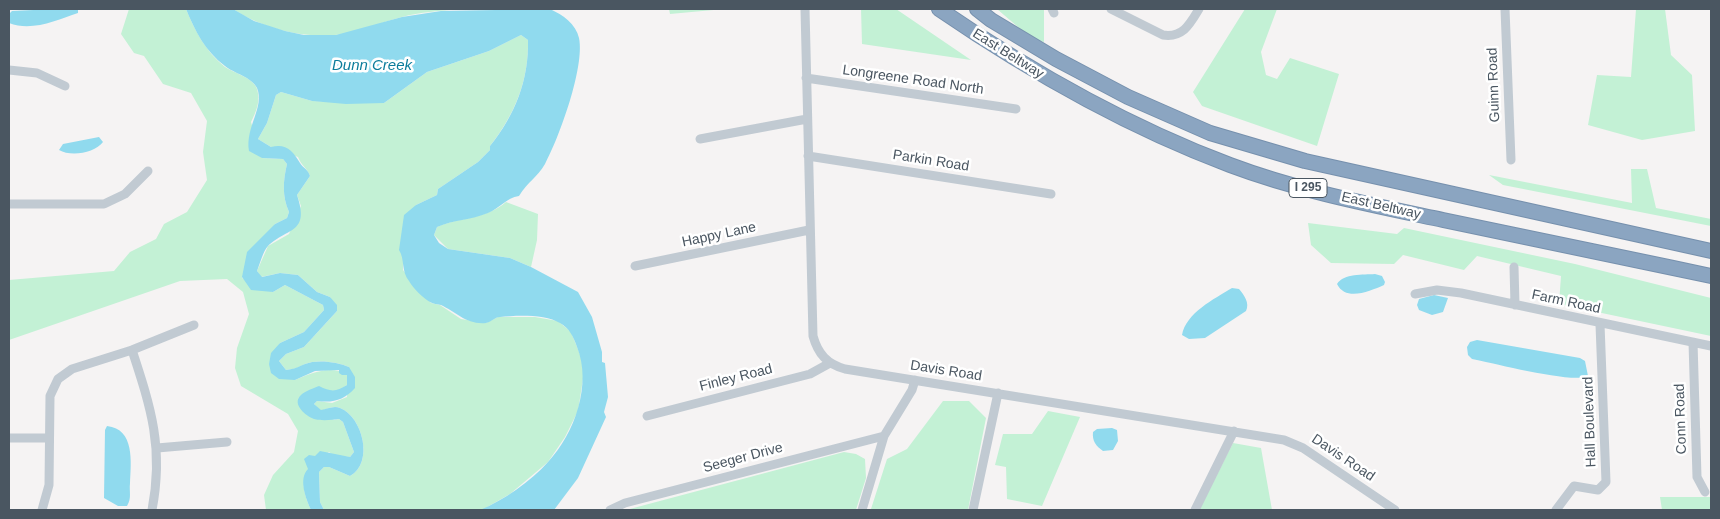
<!DOCTYPE html>
<style>
body{margin:0}
#map{position:relative;width:1720px;height:519px;overflow:hidden;background:#f5f3f3;font-family:Arial,sans-serif}
canvas{display:block}
.frame{position:absolute;inset:0;border:10px solid #4a5661;pointer-events:none}
</style>
<div id="map">
<canvas width="1720" height="519"></canvas>
<div class="frame"></div>
</div>
<script>
const c = document.querySelector('canvas').getContext('2d');
c.lineJoin = 'round';
function paint(path, color) {
  c.fillStyle = color;
  c.fill(path, 'evenodd');
}
function trace(path, color, width, dash) {
  c.strokeStyle = color;
  c.lineWidth = width;
  c.lineCap = dash ? 'butt' : 'round';
  c.setLineDash(dash || []);
  c.stroke(path);
}
function label(font, color, halo, rows, align = 'center') {
  c.font = font + ' Arial,sans-serif';
  c.lineWidth = 5;
  c.setLineDash([]);
  c.textBaseline = 'middle';
  c.strokeStyle = halo;
  c.fillStyle = color;
  for (const [text, x, y, turn = 0] of rows) {
    c.save();
    c.translate(x, y);
    c.rotate((+turn || 0) * Math.PI / 180);
    c.textAlign = isNaN(turn) ? turn : align;
    if (halo) c.strokeText(text, 0, 0);
    c.fillText(text, 0, 0);
    c.restore();
  }
}
const green = new Path2D(`
 M129,9H186C195,31 206,52 225,67C234,73 254,78 257,89C261,101 256,112 251,122L262,158L283,159L287,164C283,181 282,196 289,212L287,218L275,224L242,278L273,292L285,285L323,305L324,310L304,332L280,343L269,364L295,380C311,373 330,365 347,374V385L338,391L298,398L334,420L339,419L343,422L354,452L350,457L334,456L329,452C304,472 297,479 311,510H266L264,495L273,475L294,452L298,431L288,414L241,386L235,368L237,348L249,314L243,292L227,279L180,281L9,340V280L114,271L130,252L156,239L164,224L187,212L207,180L203,152L207,121L191,93L163,84L144,56L134,53L121,34Z
 M233,9H459C440,11 420,12 402,17C380,22 358,34 335,35C300,38 262,28 233,9Z
 M669,9H724L670,14Z
 M861,9H896L971,60L862,44Z
 M997,9H1044V42L1032,39Z
 M1245,9H1277L1261,52L1266,75L1277,79L1290,58L1339,74L1317,146L1202,106L1193,92Z
 M1636,9H1665L1671,55L1692,75L1695,131L1642,140L1588,125L1597,75L1631,77Z
 M521,35L528,40C529,80 515,114 490,146V150L478,162L438,189L437,195L416,205L403,255V270L431,303L440,305L461,319L486,323L498,317H535L558,321L571,332L583,362V379L578,411L565,437L548,462L510,494L482,510H324L320,502L319,472L324,467H329L350,476C374,463 363,417 340,408C333,405 327,409 321,411L314,404L317,401L332,403L347,397L349,367C338,362 317,359 305,364C298,368 295,369 286,370L279,361L286,354L304,347L337,311L330,297L317,292L298,275L280,273L261,277L257,271L268,246L289,234L301,206L297,195L310,176C307,168 301,165 298,157L271,147L258,139L267,123L276,95L281,92L312,101L384,103L427,72L489,51Z
 M1631,169H1647L1656,208L1711,219V226L1503,185L1489,175L1632,203Z
 M506,202L538,214L537,240L531,267L510,258L448,249L434,235L437,227C459,217 487,219 506,202Z
 M1308,223L1397,234L1404,228L1575,264L1711,298V336L1559,304L1561,276L1477,256L1464,270L1403,255L1394,264L1331,263L1311,245Z
 M943,401H969L986,418L968,510L871,509L887,459L907,449Z
 M1048,411L1080,417L1042,506L1007,499L1006,467L995,465L1003,434H1032Z
 M1233,443L1261,448L1272,510H1199Z
 M844,452L856,454L865,459L866,478L856,510H626Z
 M1660,497H1711V510H1662Z`);
const water = new Path2D(`
 M55,9L78,10V13C57,20 32,32 9,23V14L12,11Z
 M186,9H233L254,21L285,31L304,35H336L402,17L441,11L550,9C563,15 576,24 579,38C585,67 559,138 545,164C537,178 528,181 519,196C506,198 500,208 488,213C471,220 453,220 437,227L434,235L439,243L448,249L510,258L531,267L578,292L592,317L602,352V362L605,363L608,397L604,412L606,417L578,478L554,510H480C504,500 530,482 548,462C575,433 592,384 577,347C573,336 570,329 560,323C546,314 516,315 500,317C495,317 491,322 486,323C467,325 456,312 441,305C438,304 433,304 430,302C423,298 413,288 409,281C401,271 405,259 399,250L404,215L416,205L437,195L438,189L478,162L490,150V146C515,115 529,80 528,40L521,35L489,51L427,72L384,103L346,104L312,101L281,92L276,95L267,123L258,139L271,147C286,143 293,151 300,163C303,168 308,169 310,176L297,195C310,234 288,227 268,246C263,251 260,264 257,271L262,277L280,273L298,275L317,292L330,297L337,305V311L304,347L286,354L279,361L286,370C295,369 298,367 305,364C317,359 338,362 349,367L355,377V388C344,400 334,403 317,401L314,404L321,410C327,409 334,405 340,408C363,417 374,463 350,476L329,467H324L319,472L320,502L324,510H311C306,499 298,479 308,469L304,459L309,455L315,456L320,451L350,457L354,452L343,422L339,419C332,420 321,421 314,419C306,416 291,404 301,395C305,391 314,388 319,386C331,392 336,392 347,385V375H342L339,373V370L315,371L295,380L279,379L271,373L269,364L271,353L280,343L304,332L324,310L323,305L285,285L273,292L251,290L242,277L247,252L275,224L287,218L289,212C282,196 283,181 287,164L283,159L262,158L249,151C245,127 265,107 257,88C252,77 233,73 225,66C205,51 195,31 186,9Z
 M99,137L103,142C95,153 71,157 59,150L63,144Z
 M1375,274L1382,276L1385,282L1384,285C1370,291 1346,302 1337,284C1344,273 1363,275 1375,274Z
 M1232,288L1239,289C1244,295 1250,303 1246,311L1205,338L1189,339L1182,335C1186,313 1214,299 1232,288Z
 M1434,295L1448,298L1443,312L1432,315L1419,310L1417,305L1419,299Z
 M1477,340L1580,358L1585,361L1588,376C1573,384 1493,363 1472,359L1468,355L1467,347L1470,342Z
 M107,426C135,429 131,462 130,483C129,492 132,498 127,506H118L104,498L105,430Z
 M1112,428L1117,430L1118,441L1113,450L1103,451C1096,446 1092,441 1093,432L1097,429Z`);
const minor = new Path2D(`
 M805,9L813,336C818,354 827,364 845,369L1284,440L1303,448L1395,510
 M1052,9L1054,13
 M1111,9L1163,35C1183,38 1190,24 1199,9
 M1505,9L1511,160
 M9,70L37,73L65,86
 M806,78L1016,109
 M700,139L807,119
 M808,156L1051,194
 M9,204H104L125,194L148,171
 M635,266L809,230
 M1514,267L1515,305
 M1415,294L1437,290L1461,293L1711,346
 M1693,342L1697,477L1705,492
 M132,350C151,408 164,448 152,510
 M647,416L810,374L830,363
 M9,438H49
 M157,448L227,442
 M42,510L49,485L50,396L58,379L72,369L132,350L194,325
 M610,510L625,503L884,436
 M862,510L884,436L912,390L915,380
 M973,510L998,393
 M1195,510L1234,431
 M1556,510L1574,486L1598,490L1606,482L1600,324`);
const highway = new Path2D(`
 M939,9C1031,72 1126,126 1230,165C1299,191 1372,205 1443,220C1533,239 1622,257 1711,276
 M977,9L991,20L1056,59L1128,97L1210,133L1305,161L1711,251`);
const shields = [
 [1308,188,38]
];
const shieldNames = [
 ["I 295",1308,188]
];
const streetNames = [
 ["East Beltway",1008,54,32],
 ["Longreene Road North",913,80,8],
 ["Guinn Road",1494,85,-92],
 ["Parkin Road",931,161,9],
 ["East Beltway",1381,206,13],
 ["Happy Lane",719,235,-12],
 ["Farm Road",1566,302,12],
 ["Davis Road",946,371,9],
 ["Finley Road",736,378,-14],
 ["Conn Road",1681,419,-92],
 ["Hall Boulevard",1590,422,-92],
 ["Seeger Drive",743,458,-15],
 ["Davis Road",1343,458,34]
];
const waterNames = [
 ["Dunn Creek",372,66]
];
paint(green, '#c3f1d5');
paint(water, '#90daee');
trace(highway, '#7690ad', 16);
trace(minor, '#c1cad2', 9);
trace(highway, '#8ba5c1', 14);
for (const [x, y, w] of shields) {
  const box = new Path2D();
  box.roundRect(x - w / 2, y - 9.5, w, 19, 4);
  c.fillStyle = '#fff';
  c.fill(box);
  trace(box, '#4a5661', 1);
}
label('bold 12px', '#4a5661', null, shieldNames);
label('14px', '#4a5661', '#fff', streetNames);
label('italic 15px', '#0c7c9b', '#fff', waterNames);
</script>
